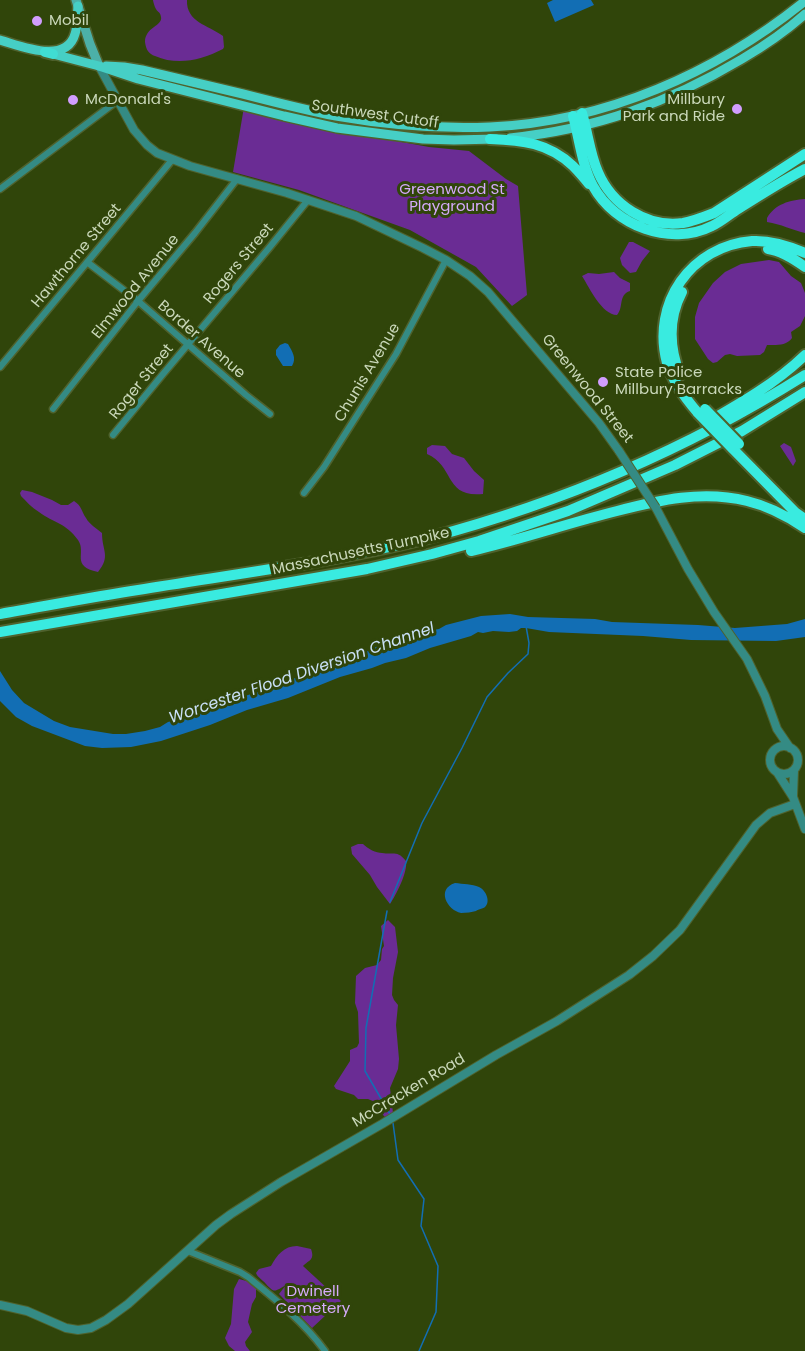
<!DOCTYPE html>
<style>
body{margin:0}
canvas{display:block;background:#30450a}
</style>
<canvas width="805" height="1351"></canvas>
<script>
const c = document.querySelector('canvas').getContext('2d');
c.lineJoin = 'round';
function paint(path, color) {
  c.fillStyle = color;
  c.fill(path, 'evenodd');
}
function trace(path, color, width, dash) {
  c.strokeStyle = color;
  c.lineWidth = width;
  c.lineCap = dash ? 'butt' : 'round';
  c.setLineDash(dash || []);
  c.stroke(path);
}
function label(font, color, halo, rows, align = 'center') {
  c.font = font + ' Poppins,sans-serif';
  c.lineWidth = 6;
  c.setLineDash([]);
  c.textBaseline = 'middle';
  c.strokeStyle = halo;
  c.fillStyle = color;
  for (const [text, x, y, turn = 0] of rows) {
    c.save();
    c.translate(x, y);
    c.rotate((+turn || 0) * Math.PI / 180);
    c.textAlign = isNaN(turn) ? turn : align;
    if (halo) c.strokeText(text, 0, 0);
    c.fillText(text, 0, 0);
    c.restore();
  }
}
const green = new Path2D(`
 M153,0H187C186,22 208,25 223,36L224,47L223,49C201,60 178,66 155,56C149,54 146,50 145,42C145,27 163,26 161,17C160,11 158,13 156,9C155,8 153,1 153,0Z
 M244,107L308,125L429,147L469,151L506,179L518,186L527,295L512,306L476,267L410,230L299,190L233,172Z
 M805,199V233C792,230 781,224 767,222V218C775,204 790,200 805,199Z
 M629,242H633L650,251L642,261L636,272L630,273L622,265L620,258Z
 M769,260L779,262L791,276L801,283L805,293V316L800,326L791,332L792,338C786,346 777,345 767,345L764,352L760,355L737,356L730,354L725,355L717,362L713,363L708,359L695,339V317L699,303L713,283L725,272L741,264Z
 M614,272L620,278L630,283V291C618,295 624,307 617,315C602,315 589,287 582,276L588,273L599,274Z
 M784,443L791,447L796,461L793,466L780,446Z
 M432,445L445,446L452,454L464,458L474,471L484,480L483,494C444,498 455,466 427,454V448Z
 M22,490L32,492L52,500L61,505H68L74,501C82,506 81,511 86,518C89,524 97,529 102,533C102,551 111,556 98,572C70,566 87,553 78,540C66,523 54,523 39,512C32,508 26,501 21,496L20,493Z
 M358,844H363C368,849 376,853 382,853C394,855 397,850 406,861C408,872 396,895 390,904L377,887L370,875L352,854L351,847Z
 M388,920L395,927L398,952L393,978L392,995L394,1000L398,1005L396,1025L399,1059L398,1069L390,1088L393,1113L388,1120L380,1112L375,1102L368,1099H358L354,1095L336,1089L334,1086L350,1061V1050L357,1047L359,1043L358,1012L355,1003L356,976L365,968L377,965L381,960L382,949L384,946L381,926Z
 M297,1246L311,1249C315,1260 309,1260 303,1266L341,1301L312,1328L279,1294L286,1285C275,1291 275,1294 266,1284C262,1279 258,1278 256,1273L259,1269L271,1266C277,1255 284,1246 297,1246Z
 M239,1279L250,1282L256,1286V1297L252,1304L248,1322L252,1332L245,1342L246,1346L250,1351H235L229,1346L225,1338L231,1324L234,1289Z`);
const water = new Path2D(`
 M553,0H591L594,5L555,22L547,3Z
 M285,343L288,344C292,351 297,358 292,366H283L276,355V350L280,345Z
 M510,614L528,617L595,619L612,622L698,625L735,628L787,624L805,619V637L776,641L691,640L643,636L549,632L526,628H521L517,631L509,632L493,631L483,633L478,632L471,636L430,648L406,658L385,663L372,668L340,677L288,698L247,710L210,725L161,741L131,747L102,748L85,746L32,726L16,717L0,701V671L12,690L24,703L54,721L70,727L113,734H126L145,731L160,727L168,722L185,717L210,706L255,693L298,677L328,669L385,643L402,639L422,632L439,629L446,625L481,616Z
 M455,883C463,884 472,884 479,887C486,890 491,902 485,907C484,908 477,910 476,911C472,912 466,913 461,913C447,910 436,889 455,883Z`);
const stream = new Path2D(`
 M390,902L422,823L462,748L487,697L508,673L528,654L529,643L526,626
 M387,911L366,1028L365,1071L390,1114
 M393,1123L398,1160L424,1199L421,1226L438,1266L436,1312L419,1351`);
const minor = new Path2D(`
 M0,189L117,101
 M87,262L138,301L246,395L270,414
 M0,367L172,160
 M53,409L138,301L195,233L237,179
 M113,435L163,374L269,248L308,200
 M304,493L324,467L396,354L446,260
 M188,1251L240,1272L248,1277C275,1299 304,1322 325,1351`);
const tertiary = new Path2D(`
 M99,66L134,130L147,145L157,153L190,166L287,193L356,216L423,248L446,260L470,276L488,292L599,423L619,451
 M656,508L688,569L714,612L747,659L765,696L777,729L790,748
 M770 760a14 14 0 1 1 28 0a14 14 0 1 1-28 0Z
 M777,772L793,797L805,829
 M793,796L794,770
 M0,1305L27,1311L66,1328L78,1330L91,1328L106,1320L128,1304L216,1225L231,1214L281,1182L382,1124L496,1055L557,1021L629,975L653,956L680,930L756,825L770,813L795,804`);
const secondary = new Path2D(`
 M76,0L90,44L99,66`);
const primary = new Path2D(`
 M0,40C21,46 66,65 75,34C78,25 77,15 78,6
 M53,54L99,66L138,79L284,116L337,128L423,139L454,140L496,139
 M106,66L124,67L142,70C176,78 210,86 243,94C274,102 305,110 336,116C387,125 439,129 490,127C605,122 716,73 805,1
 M510,138C596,129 668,103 742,59C764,46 786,31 805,14`);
const trunk = new Path2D(`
 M45,52L53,54`);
const motorway = new Path2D(`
 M582,113C588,133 590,154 598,172C612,205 647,228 683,223C694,221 704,217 714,213L805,154
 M573,116C579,137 582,166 593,186C615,226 670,247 712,226C721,222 730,214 738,209C760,195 782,181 805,169
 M490,139C522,140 549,143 573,166C579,172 584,178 589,184
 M768,249C782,251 794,259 805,267
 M680,375C669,347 668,319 682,292
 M698,413C685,398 673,382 667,363C651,303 691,246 752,241C770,240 789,246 805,253
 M706,423C741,403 776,383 805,355
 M732,448L795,512L805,519
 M471,551C520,540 568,523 617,511C659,500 703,490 747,501C768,506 787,516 805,528
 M0,614C46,606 92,597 138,590C235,574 333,562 428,538C561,503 689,448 805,375
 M0,632L367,569L432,554L479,541L568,511L675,465L742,431L805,392`);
const tertiaryBridge = new Path2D(`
 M619,451L656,508`);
const motorwayBridge = new Path2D(`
 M705,409L739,444
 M698,413L732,448`);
const markers = [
 [37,21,6,"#d19dfe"],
 [73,100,6,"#d19dfe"],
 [737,109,6,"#d19dfe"],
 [603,382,6,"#d19dfe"]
];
const poiNames = [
 ["Mobil",49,21],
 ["McDonald's",85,100],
 ["Millbury",725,100,"right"],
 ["Park and Ride",725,117,"right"],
 ["State Police",615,373],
 ["Millbury Barracks",615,390]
];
const streetNames = [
 ["Southwest Cutoff",375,115,8],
 ["Hawthorne Street",77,256,-50],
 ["Rogers Street",239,264,-50],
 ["Elmwood Avenue",136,287,-51],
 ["Border Avenue",201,340,41],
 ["Chunis Avenue",368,373,-59],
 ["Roger Street",142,382,-51],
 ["Greenwood Street",587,389,51],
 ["Massachusetts Turnpike",361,552,-12],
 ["McCracken Road",409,1091,-31]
];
const parkNames = [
 ["Greenwood St",452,190],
 ["Playground",452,207],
 ["Dwinell",313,1292],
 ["Cemetery",313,1309]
];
const waterNames = [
 ["Worcester Flood Diversion Channel",302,674,-19]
];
paint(green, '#6a2c94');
paint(water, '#126eb4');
trace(stream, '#126eb4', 1.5);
trace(minor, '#4f622d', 9);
trace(tertiary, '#4f622d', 10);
trace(secondary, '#4f622d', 12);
trace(primary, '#4f622d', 12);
trace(trunk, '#4f622d', 14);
trace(motorway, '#4f622d', 14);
trace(minor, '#348b84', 6);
trace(tertiary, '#348b84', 8);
trace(secondary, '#4cb0a8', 9);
trace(primary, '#46cfc5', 9);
trace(trunk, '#40ddd2', 10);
trace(motorway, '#39ebe0', 10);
trace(tertiaryBridge, '#4f622d', 10, []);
trace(motorwayBridge, '#4f622d', 14, []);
trace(tertiaryBridge, '#348b84', 8);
trace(motorwayBridge, '#39ebe0', 10);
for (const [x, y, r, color] of markers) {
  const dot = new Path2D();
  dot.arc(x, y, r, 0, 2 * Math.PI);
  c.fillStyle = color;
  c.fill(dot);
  trace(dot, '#30450a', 2);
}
label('15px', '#cad8ba', '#30450a', poiNames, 'left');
label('15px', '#cad8ba', '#30450a', streetNames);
label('15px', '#d6abfc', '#30450a', parkNames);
label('italic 16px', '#cae0f7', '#30450a', waterNames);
</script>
